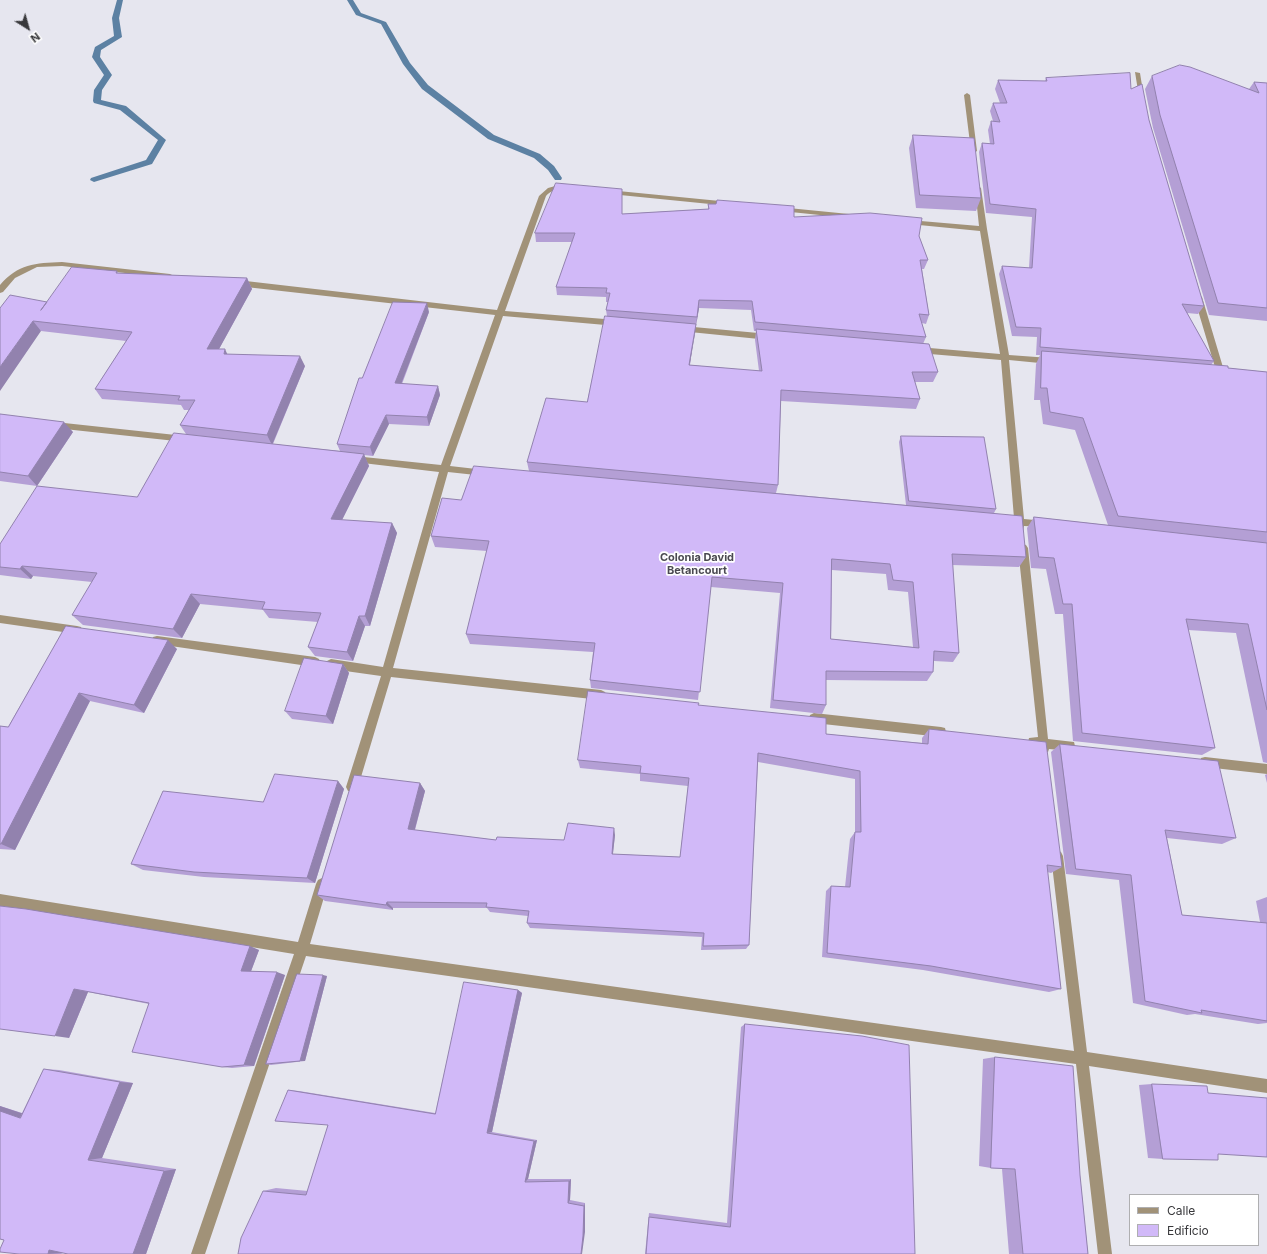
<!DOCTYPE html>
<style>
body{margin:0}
#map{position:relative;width:1267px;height:1254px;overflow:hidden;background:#e6e6ef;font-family:Inter,sans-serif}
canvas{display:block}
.legend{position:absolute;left:1129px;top:1194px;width:130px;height:52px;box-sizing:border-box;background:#fff;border:1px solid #afafb1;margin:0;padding:5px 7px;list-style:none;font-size:12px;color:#38383b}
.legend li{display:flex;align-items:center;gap:8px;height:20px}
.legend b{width:20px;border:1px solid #afafb1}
.north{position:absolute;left:8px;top:8px;width:40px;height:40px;-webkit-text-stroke:3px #fff;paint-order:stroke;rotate:143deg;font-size:11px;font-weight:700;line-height:16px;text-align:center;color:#38383b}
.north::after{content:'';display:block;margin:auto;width:14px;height:18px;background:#38383b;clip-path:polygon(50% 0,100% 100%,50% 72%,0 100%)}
</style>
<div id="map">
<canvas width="1267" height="1254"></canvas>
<ul class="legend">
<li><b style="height:5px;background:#a19278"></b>Calle</li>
<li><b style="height:11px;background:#d1b9f8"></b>Edificio</li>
</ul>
<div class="north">N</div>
</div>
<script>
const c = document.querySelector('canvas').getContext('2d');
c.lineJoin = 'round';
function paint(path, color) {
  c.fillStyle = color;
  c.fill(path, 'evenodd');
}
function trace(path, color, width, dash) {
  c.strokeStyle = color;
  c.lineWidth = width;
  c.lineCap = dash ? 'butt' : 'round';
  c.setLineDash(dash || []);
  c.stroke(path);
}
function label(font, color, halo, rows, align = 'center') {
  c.font = font + ' Inter,sans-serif';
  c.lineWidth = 3.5;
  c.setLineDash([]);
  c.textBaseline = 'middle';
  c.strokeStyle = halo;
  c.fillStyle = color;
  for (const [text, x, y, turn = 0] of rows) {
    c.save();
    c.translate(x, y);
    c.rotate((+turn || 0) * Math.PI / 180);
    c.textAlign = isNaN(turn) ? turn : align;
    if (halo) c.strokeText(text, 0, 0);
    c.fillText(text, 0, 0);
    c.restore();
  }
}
const stream = new Path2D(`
 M117,0H123L119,18L122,37L101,50L100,57L112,75L102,90L101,100L126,106L166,140L152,164L94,182L90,180L91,178L146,160L158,140L120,110L94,103L93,101L94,90L104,75L92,57L95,47L114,36L112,18Z
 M347,0H353L361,13L386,22L410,63L428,85L494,135L540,154L554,166L562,178L561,180H555L548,170L534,158L488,139L422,89L403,64L381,24L356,15Z`);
const minor = new Path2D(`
 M1135,72L1140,73L1144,98L1139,97Z
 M967,93L970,95L977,151L974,153L971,151L964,95Z
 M559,185L566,186L569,188C562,193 555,186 546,196L505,311L617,320L621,323L617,326L503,316L450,466L485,470L489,473L485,476L448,472L393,668L601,690L605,692L606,695L605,698L601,700L391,677L358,787L356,791L352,792L348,791L346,787L381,676L331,669L327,667L326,664L327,661L331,659L383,667L439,472L354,462L350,459L354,456L441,465L495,315L237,286L233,283L237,280L497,310L539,196L548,188Z
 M978,186L981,188L987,229L1009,355L1050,358L1054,361L1050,364L1009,360L1024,519L1045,521L1047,524L1045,527L1024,526L1023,531H1017L1015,525L1006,524L1004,521L1006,518H1014L1001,360L918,353L914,350L918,347L1000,354L980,231L909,224L905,222L909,220L979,226L975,188Z
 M608,190L730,202L734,204L730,206L610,194H608Z
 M778,207L849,214L853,216L849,218L781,211H778Z
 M62,262L170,274L174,276L170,278L62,266L37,267L15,278L3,292L0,293V285C18,264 35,263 62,262Z
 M1198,294L1202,297L1225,374L1224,376H1218L1217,374L1194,297Z
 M683,326L769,334L773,337L769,340L680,331V327Z
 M55,422L185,436L189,439L185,442L55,428L51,425Z
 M1023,544L1026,545L1028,548L1048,739L1074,742L1075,746L1074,750L1070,751L1049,749L1048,752L1044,753L1040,752L1039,748L1029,746L1028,742L1029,738L1038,737L1018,548L1020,545Z
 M0,615L77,626L81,627L82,630L81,633L77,634L0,623Z
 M157,636L315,657L319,659L320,662L319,665L315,667L157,644L153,643L152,640L153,637Z
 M814,713L941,727L945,728L946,732L945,736L941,737L814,723L810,721L809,718L810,715Z
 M1205,757L1267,764V774L1205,767L1201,766L1200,762L1201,758Z
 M1057,850L1061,852L1063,856L1087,1052L1267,1079V1093L1089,1066L1112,1254H1098L1076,1064L306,956L205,1254H191L294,954L0,906V894L298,942L316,884L318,880L322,878L326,880L328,884L310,944L1074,1051L1051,856L1053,852Z`);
const wall = new Path2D(`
 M1152,76L1249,89L1254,82L1267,83V321L1209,315L1153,128L1145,89Z
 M1046,78L1131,89L1149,120L1204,306L1198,314L1187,313L1214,361L1211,365L1228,368L1267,372V763L1263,762L1236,633L1188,630L1215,748L1202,755L1073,741L1063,614H1055L1046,569L1031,568L1027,528L1034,517L1108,525L1075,430L1043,424L1040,400H1034L1036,364L1040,355H1036L1037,337L1012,336L999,274L1002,266L1029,268L1032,217L986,213L979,152L982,143L990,144L988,130L991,121H993L990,111L993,103H1000L995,89L998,80L1045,81Z
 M913,135L981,198L976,211L916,208L909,148Z
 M622,189V214L708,209V204L919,236L928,260L924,269H922L929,315L926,324L922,323L926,337L923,344L938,372L933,382H915L920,399L916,409L781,401L778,485L776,493L906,505L899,442L901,436L996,509L994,513L1026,557L1019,567L952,565L959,653L953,662L934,661L933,672L927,681L826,680V705L822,714L770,708L780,593L711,587L698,700L591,688L590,680L593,652L470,644L466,634L487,551L435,547L431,536L461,500L529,471L527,462L587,402L607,316L606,310L608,302H606V297L557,295L556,287L572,242H536L535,233ZM699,308L751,310L754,331H756L755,340L759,371L690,365L695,326H696ZM832,570L886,574L888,590L908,592L913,647L831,639Z
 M117,271L118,273L247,278L252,289L219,349L227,354L305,366L273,444L340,451L337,444L362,378L429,312L402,384L438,386L440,395L429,426L389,424L373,456L364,455L369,466L342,520L392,523L397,533L370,626H365L353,661L315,656L308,647L318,622L269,618L263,610L200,604L182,638L83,625L72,615L92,582L33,576L31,579L0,575V544L137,497L186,434L180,425L189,410H184L181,405L102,399L95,389L126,341L41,331L0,308L47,302Z
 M0,414L73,432L37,486L0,481Z
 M66,626L177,649L144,713L90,701L15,850L0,849V726L8,727Z
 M343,664L349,673L333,724L292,719L285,711Z
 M698,705L826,734L922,743V738L929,729L1062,867L1051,873L1047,872L1061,989L1049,992L923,970L822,957L826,891L831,886L845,887L850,839L855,832V779L758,762L749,945L746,949L701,950L702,937L530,928L527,923L528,916L490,912L487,908H393V910L325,901L317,895L420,783L425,791L415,830L496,840H564L615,835L613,854L680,857L688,786L640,781V774L580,768L578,760Z
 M1060,744L1236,838L1222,844L1167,838L1182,915L1260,922L1256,901L1267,897V1023L1258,1024L1195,1014L1187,1015L1133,1003L1119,880L1066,874L1051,752Z
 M1267,774V783L1265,775Z
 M338,781L344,789L315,883L204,877L143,870L131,864Z
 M0,906L259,950L251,971L285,975L254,1066L232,1068L222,1067L149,1004L88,992L69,1038Z
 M327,976L305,1061L271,1065L266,1064Z
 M518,990L522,993L492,1132L537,1140L528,1179H571L570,1200L585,1203V1232L263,1191L276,1188L308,1191L328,1125L288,1090L299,1091L435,1113Z
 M745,1024L915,1254H645L649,1213L727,1223L741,1027Z
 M995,1057L1080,1175L1088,1254H1009L1002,1169L991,1168L979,1166L983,1059Z
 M44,1069L59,1070L133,1083L102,1158L176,1169L146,1254H68L63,1253L61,1254H19L4,1240L0,1239V1106L22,1113Z
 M1152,1084L1208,1093L1218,1154L1163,1159L1148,1158L1139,1085Z`);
const shadedWall = new Path2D(`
 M247,278L252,289L213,360L207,349Z
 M699,300V308L696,326L697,317Z
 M427,303L429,312L398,392L395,383Z
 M33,321L41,331L0,391V367Z
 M696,324L695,334L688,375L689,365Z
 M225,349L230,360L224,354Z
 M300,356L305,366L272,445L267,435Z
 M438,386L440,395L429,426L427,417Z
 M386,415L389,424L373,456L370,447Z
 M64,422L73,432L37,486L28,476Z
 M364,454L369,466L337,530L331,519Z
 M392,523L397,533L370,626L365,616Z
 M22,566L33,576L31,579L20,569Z
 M191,594L200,604L182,638L173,629Z
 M359,616L365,626L353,661L347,652Z
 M168,640L177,649L144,713L134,705Z
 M343,664L349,673L333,724L326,716Z
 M79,693L90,701L15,850L1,844Z
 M338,781L344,789L315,883L307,878Z
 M420,783L425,791L413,836L408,829Z
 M614,828L615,835L612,861V854Z
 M387,902L393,908V910L386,905Z
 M250,946L259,950L250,974L241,971Z
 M277,972L285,975L254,1066L244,1065Z
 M323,975L327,976L305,1061H300Z
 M74,989L88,992L69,1038L55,1036Z
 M518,990L522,993L492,1132L487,1133Z
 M120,1082L133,1083L102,1158L88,1160Z
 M0,1106L36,1118H20L0,1111Z
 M537,1140L528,1179L525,1182L534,1141Z
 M176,1169L146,1254H133L164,1171Z
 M571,1179L570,1200L568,1203L569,1181Z
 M585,1203V1232L582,1254H581L584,1206Z
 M66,1246L63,1253L48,1254L49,1250Z`);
const building = new Path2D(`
 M1180,65L1190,67L1259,93L1254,82L1267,83V308L1218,303L1160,115L1152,76Z
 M1130,73L1131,89L1142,84L1149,120L1204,306L1182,304L1214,361L1040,347L1041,328L1016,327L1002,266L1032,268L1036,209L990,204L982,143L994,144L991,121L1000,122L993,103H1007L998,80L1047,81L1046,78Z
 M913,135L974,138L981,198L920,195Z
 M556,183L622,189V214L709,209L708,204H716L717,200L794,206V217L870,213L922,218L919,236L928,260H920L929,315L919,314L926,337L755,322L752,301L699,300L697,317L606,310L610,293H606L607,288L556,287L575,233H535Z
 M72,267L117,271L116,273L247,278L207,349H225L224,354L300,356L267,435L180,425L195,400H178L180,396L95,389L132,332L33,321L0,367V308L10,295L47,302L41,310Z
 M393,302L427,303L395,383L438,386L427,417L386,415L370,447L337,444L359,378H362Z
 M605,316L696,324L689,365L762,371L756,329L929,344L938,372H912L920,399L781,390L778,485L527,462L546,398L587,402Z
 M1042,351L1228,366V368L1267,372V532L1118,516L1083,418L1050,412L1047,388H1041Z
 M0,414L64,422L28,476L0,472Z
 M174,433L364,454L331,519L392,523L365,616H359L347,652L308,647L321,613L262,609L265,602L191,594L173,629L72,615L97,573L22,566L20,569L0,567V544L37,486L137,497Z
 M901,436L984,437L996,509L909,501Z
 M474,466L1022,516L1026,557L952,554L959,653L934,651L933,672L826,671V705L773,700L783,583L712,577L700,692L590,680L595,643L466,634L489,541L431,536L442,498L461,500ZM832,559L890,564L893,580L913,582L919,648L831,639Z
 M1034,517L1267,543V710L1248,624L1186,619L1215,748L1082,733L1072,604H1063L1054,558L1039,557Z
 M66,626L168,640L134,705L79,693L1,844H0V726L8,727Z
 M304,658L343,664L326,716L285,711Z
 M588,691L699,703L698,705L826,718V734L928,744L929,729L1046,742L1062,867L1047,865L1061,989L931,966L827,953L831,886L850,887L855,832H861L860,771L758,753L749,945L703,946L704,933L527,923L529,911L486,907L487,903L387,902L386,905L317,895L354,775L420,783L408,829L496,840L497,837L564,840L568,823L614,828L612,854L680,857L689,778L640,773L641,766L578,760Z
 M1060,744L1218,761L1236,838L1165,830L1182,915L1267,923V1021L1201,1010L1202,1013L1145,1001L1131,875L1076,869Z
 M275,774L338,781L307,878L194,872L131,864L163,791L263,802Z
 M0,906L26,909L250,946L241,971L277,972L244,1065L222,1067L132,1052L149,1003L74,989L55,1036L0,1029Z
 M297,974L323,975L300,1061L266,1064Z
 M464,982L518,990L487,1133L534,1141L525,1182L569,1181L568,1203L584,1206L583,1236L581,1254H238L241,1238L263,1191L306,1195L328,1125L275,1121L288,1090L435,1114Z
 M745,1024L862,1036L909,1045L915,1254H646L649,1217L730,1227Z
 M995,1057L1073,1066L1080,1175L1088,1254H1023L1015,1169L991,1168Z
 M44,1069L120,1082L88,1160L164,1171L133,1254H68L49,1250L48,1254H19L0,1252V1249L4,1240L0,1239V1111L20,1118Z
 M1152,1084L1207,1086L1208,1093L1267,1098V1157L1218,1154V1160L1163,1159Z`);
const neighbourhoodNames = [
 ["Colonia David",697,558],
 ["Betancourt",697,571]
];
paint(stream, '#5c81a3');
paint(minor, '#a19278');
paint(wall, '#b49fd5');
paint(shadedWall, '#9282ae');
paint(building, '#d1b9f8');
trace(building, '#9282ae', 1);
label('bold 11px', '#4a4951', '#fff', neighbourhoodNames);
</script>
